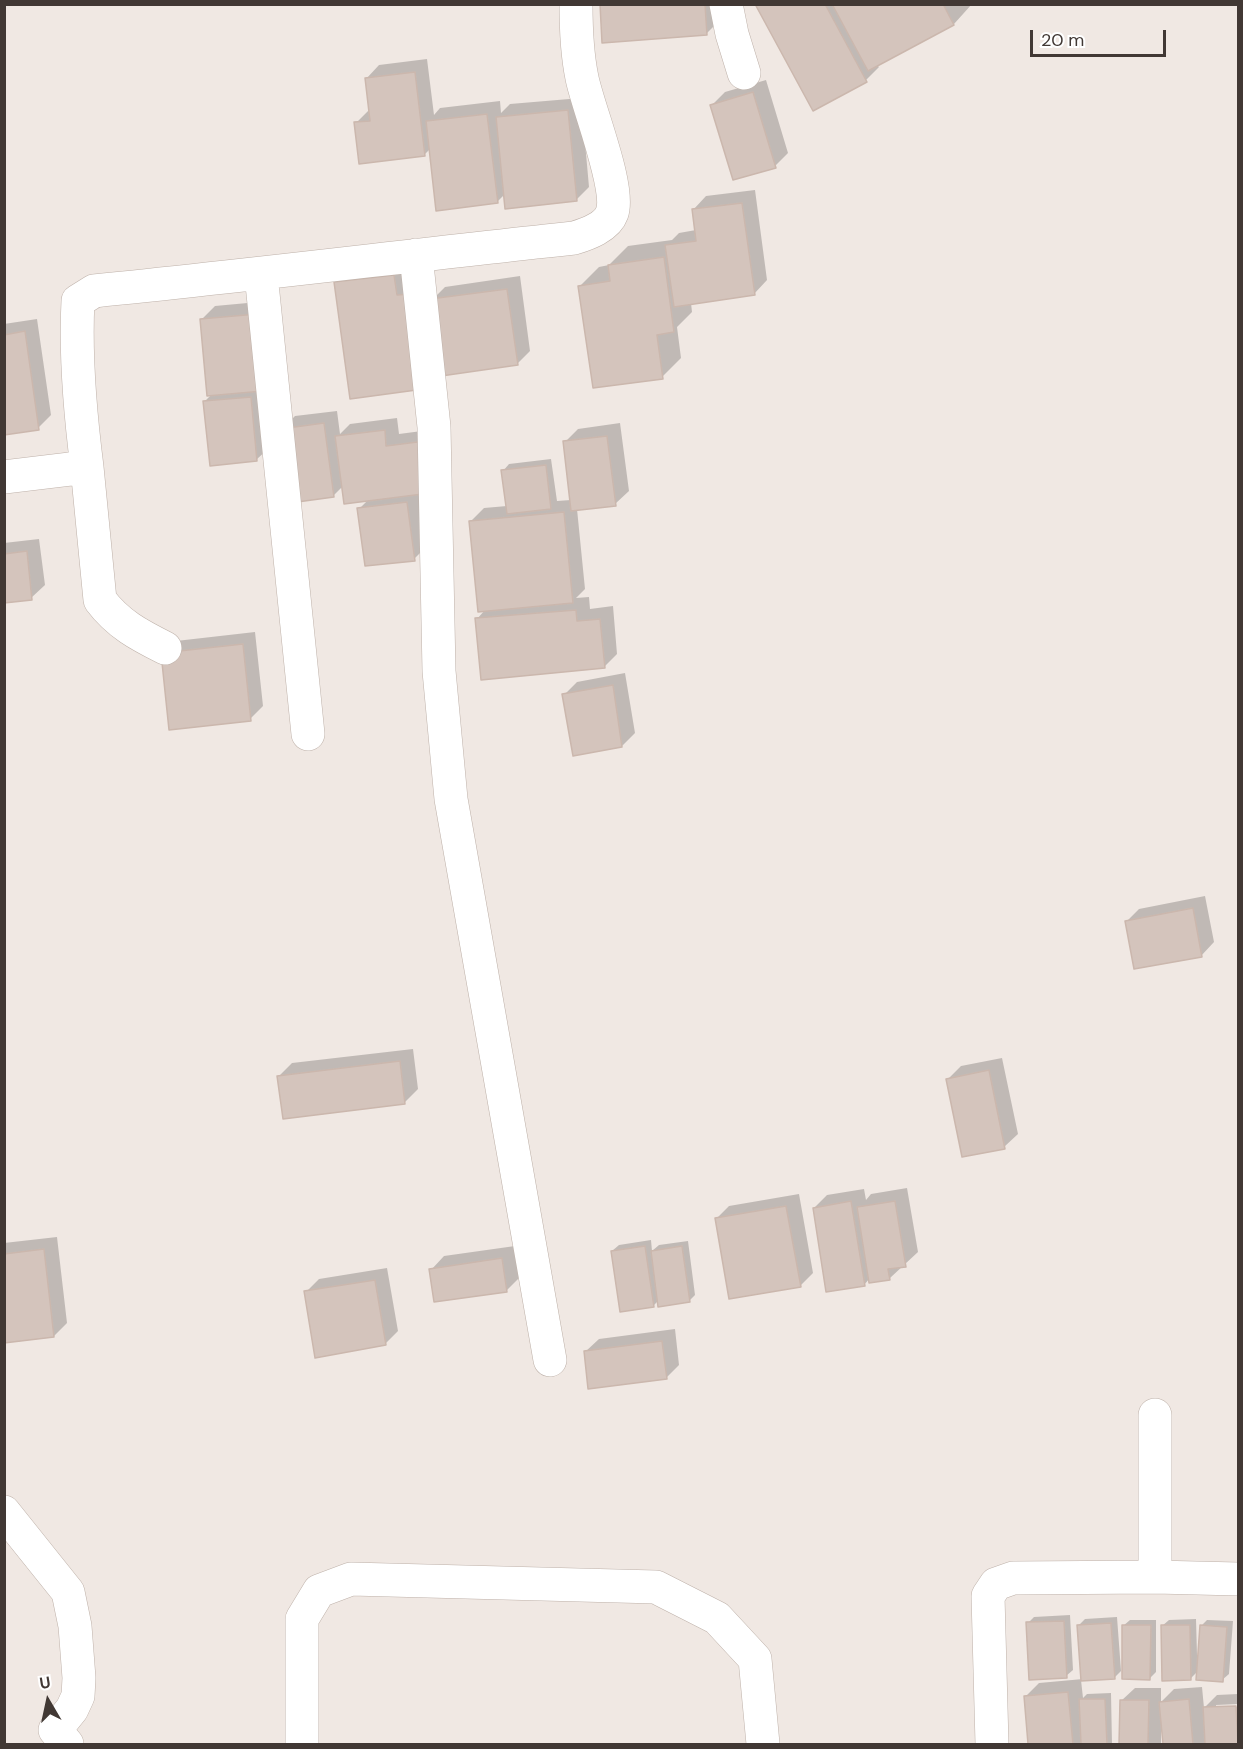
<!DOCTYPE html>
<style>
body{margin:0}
#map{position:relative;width:1243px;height:1749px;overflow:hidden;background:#f0e8e3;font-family:"DM Sans",sans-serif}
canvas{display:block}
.frame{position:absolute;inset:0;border:6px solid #413834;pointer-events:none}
.north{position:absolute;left:18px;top:1671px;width:60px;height:60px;-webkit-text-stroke:4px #fff;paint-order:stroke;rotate:351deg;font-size:16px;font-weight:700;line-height:24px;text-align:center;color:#413834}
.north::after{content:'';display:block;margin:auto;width:21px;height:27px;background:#413834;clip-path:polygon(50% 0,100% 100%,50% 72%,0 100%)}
.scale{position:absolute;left:1030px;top:30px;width:136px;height:27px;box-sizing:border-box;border:3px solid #413834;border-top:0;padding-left:8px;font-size:18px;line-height:21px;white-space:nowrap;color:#413834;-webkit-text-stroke:4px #fff;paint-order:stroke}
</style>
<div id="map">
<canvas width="1243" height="1749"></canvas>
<div class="frame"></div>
<div class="north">U</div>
<div class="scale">20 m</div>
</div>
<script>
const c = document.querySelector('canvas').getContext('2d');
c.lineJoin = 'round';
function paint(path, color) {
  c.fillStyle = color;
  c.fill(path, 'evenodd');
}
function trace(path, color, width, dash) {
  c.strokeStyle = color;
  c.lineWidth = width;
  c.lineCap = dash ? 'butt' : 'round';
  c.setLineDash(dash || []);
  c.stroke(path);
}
const shadow = new Path2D(`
 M601,4H718L719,21L706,34Z
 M757,4H972L954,24L877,65L879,67L866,80Z
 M427,59L434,115L440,108L500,101L501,113L510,104L581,98L589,187L576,200L505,194L497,202L430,149L424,155L356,123L369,110L366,79L379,65Z
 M766,80L788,153L775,166L712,105L725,92Z
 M755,190L767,280L754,294L691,303L692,312L677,327L681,358L662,377L580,286L599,267L609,265L628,246L672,240L679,233L696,230L693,210L706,196Z
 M406,262L423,388L335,283L349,270Z
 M520,276L530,351L517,364L432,300L445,287Z
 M269,301L270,447L256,460L205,401L212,394L202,319L215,306Z
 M37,319L51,415L38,428L4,433V324Z
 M337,411L340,434L350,424L397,418L399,434L437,429L427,546L414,559L359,509L368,500L343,486L333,496L282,429L295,416Z
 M620,423L629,491L615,504L577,509L585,589L576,598L589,597L590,609L613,606L617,654L604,667L477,619L485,610L471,521L484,508L507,506L503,471L509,464L551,459L557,501L571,500L565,442L578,429Z
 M39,539L45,585L31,598L4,601V543Z
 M255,632L263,706L250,719L171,728L176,641Z
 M625,673L635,733L622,746L564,695L577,682Z
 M1205,896L1214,942L1201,956L1126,922L1139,909Z
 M413,1049L418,1089L405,1102L279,1076L292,1063Z
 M1002,1058L1018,1134L1004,1147L948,1079L961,1066Z
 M907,1188L918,1252L890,1278H870L864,1285L814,1208L827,1195L864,1189L866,1200L871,1194Z
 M799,1194L813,1273L800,1286L716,1219L729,1206Z
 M57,1237L67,1323L54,1336L4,1342V1243Z
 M651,1240L652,1251L659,1245L688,1241L695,1295L689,1301L659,1300L653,1306L612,1251L619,1245Z
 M515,1246L520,1277L507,1290L431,1270L444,1256Z
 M387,1268L398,1331L385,1344L306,1292L319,1279Z
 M675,1329L679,1365L666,1378L585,1352L599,1339Z
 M1070,1615L1073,1670L1066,1676L1028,1623L1034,1617Z
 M1117,1617L1121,1671L1114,1678L1081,1680L1083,1698L1087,1694L1111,1693L1112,1744H1030L1026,1696L1039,1683L1083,1679L1078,1626L1085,1619Z
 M1196,1619L1197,1655H1199L1201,1626L1207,1620L1233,1621L1229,1674L1222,1680L1198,1671L1191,1678L1162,1626L1169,1620Z
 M1130,1620H1156V1672L1150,1678L1123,1626Z
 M1202,1687L1204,1708L1217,1695L1238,1694V1704L1216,1705V1708L1238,1707V1744H1164L1163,1731H1161V1744H1121V1701L1135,1688H1161V1702L1174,1689Z`);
const building = new Path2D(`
 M600,4H705L707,35L602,43Z
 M755,4H825L867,82L813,111Z
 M832,4H943L954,25L868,71Z
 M415,72L425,156L359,164L354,122L370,121L365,78Z
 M753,92L776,168L733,180L710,105Z
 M568,110L577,201L505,209L496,117Z
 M487,114L498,203L436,211L426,121Z
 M742,203L755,295L674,307L665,245L696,241L692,209Z
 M664,257L674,332L657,335L663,379L593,388L578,286L610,281L608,265Z
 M394,275L397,295L411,294L424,389L350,399L334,282Z
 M507,289L518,365L441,376L430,299Z
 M257,314L263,391L207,396L200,319Z
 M25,331L39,430L4,435V335Z
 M251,397L257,461L210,466L203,401Z
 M324,423L334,497L290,503L280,429Z
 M385,430L386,446L425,441L431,493L344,504L335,436Z
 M607,436L616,506L571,511L563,441Z
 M546,465L551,509L507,514L501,470Z
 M407,502L415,561L365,566L357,508Z
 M564,512L573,603L478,612L469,521Z
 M27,551L32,600L4,603V554Z
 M576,610L577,621L600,619L605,668L481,680L475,618Z
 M243,644L251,721L169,730L161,653Z
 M613,685L622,747L573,756L562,694Z
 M1193,908L1202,957L1134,969L1125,921Z
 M400,1061L405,1104L283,1119L277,1076Z
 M989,1070L1005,1149L962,1157L946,1079Z
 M851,1201L865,1286L826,1292L813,1208Z
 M895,1201L906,1267L888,1269L890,1280L869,1283L857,1207Z
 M786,1206L801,1287L729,1299L715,1218Z
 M645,1246L654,1307L620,1312L611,1251Z
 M682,1246L690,1302L658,1307L651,1251Z
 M44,1249L54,1337L4,1343V1254Z
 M502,1258L507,1292L434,1302L429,1269Z
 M375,1280L386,1345L315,1358L304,1291Z
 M662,1341L667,1379L588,1389L584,1351Z
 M1064,1621L1067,1678L1029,1680L1026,1622Z
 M1111,1623L1115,1679L1081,1681L1077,1625Z
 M1122,1625H1151L1150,1680L1122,1679Z
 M1161,1625H1190L1191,1680L1162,1681Z
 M1200,1625L1227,1627L1223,1682L1196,1680Z
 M1068,1692L1073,1744H1028L1024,1696Z
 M1079,1699H1105L1107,1744H1081Z
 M1189,1699L1193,1744H1163L1159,1702Z
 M1120,1700H1149L1148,1744H1119Z
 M1236,1706L1238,1744H1205L1203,1707Z`);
const minor = new Path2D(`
 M726,4L732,34L744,73
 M416,255L434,427L439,671L451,799L550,1360
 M261,274L308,734
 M87,467L100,600C118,624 139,635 165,648
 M4,477L87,467C80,412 75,357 78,301L94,291C255,275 414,255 574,238C587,234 607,227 612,213C621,188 588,108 582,78C577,54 576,29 576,4
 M1155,1415V1577
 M4,1512L68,1592L75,1626L79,1678L78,1696L72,1709L55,1730L67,1744
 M302,1744V1619L319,1591L351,1579L656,1587L717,1618L755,1659L763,1744
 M992,1744L988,1596L996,1584L1013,1578L1155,1577L1238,1579`);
paint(shadow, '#0003');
paint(building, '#d4c4bc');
trace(building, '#cbb7ad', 1.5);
trace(minor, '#beb1a9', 34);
trace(minor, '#fff', 33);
</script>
